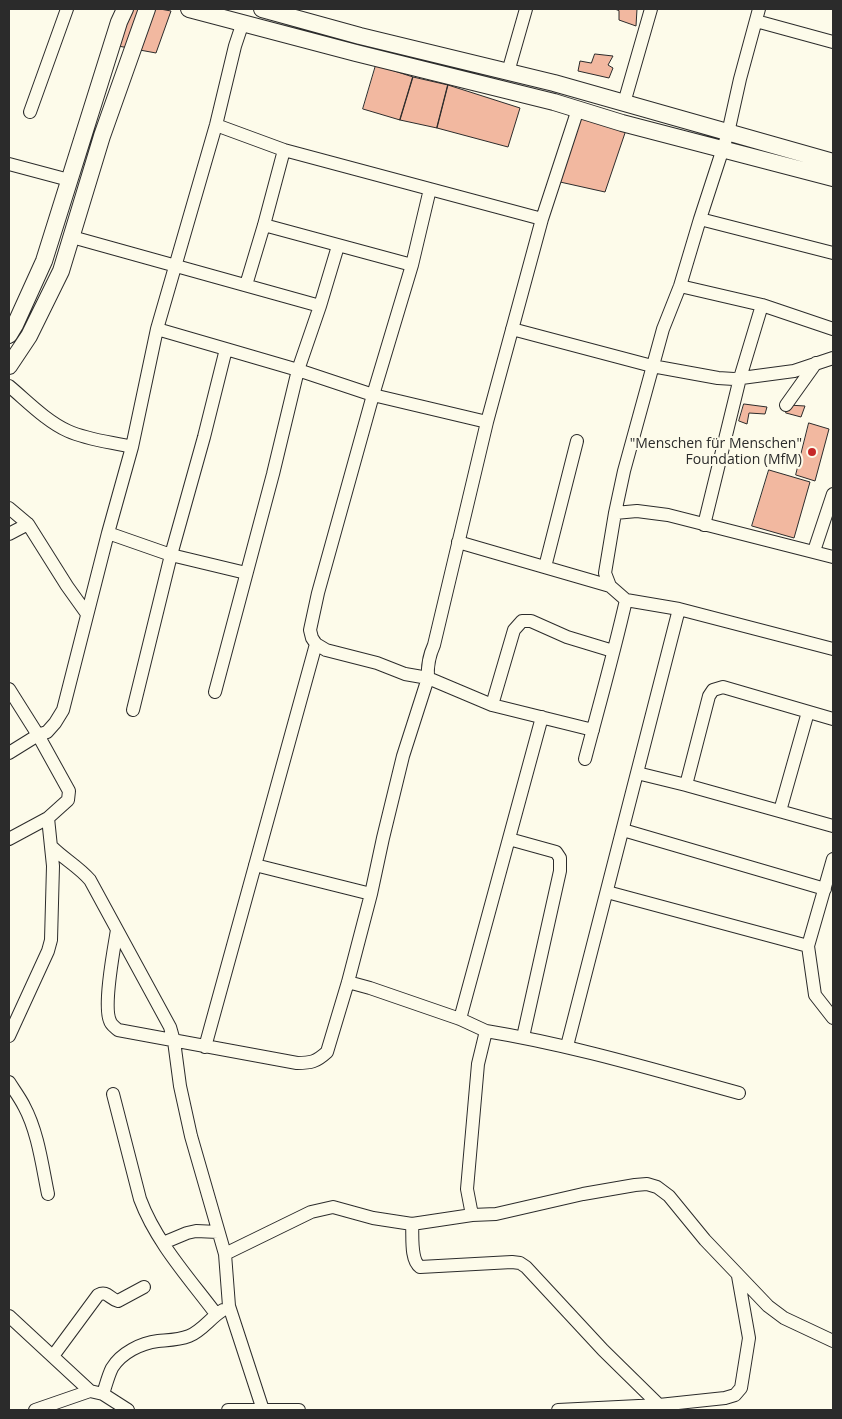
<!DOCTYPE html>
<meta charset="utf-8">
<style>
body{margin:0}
#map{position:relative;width:842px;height:1419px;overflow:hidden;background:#fdfbea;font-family:"Open Sans",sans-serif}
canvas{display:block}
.frame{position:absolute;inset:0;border:10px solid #2b2b2b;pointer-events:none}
</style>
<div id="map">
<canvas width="842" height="1419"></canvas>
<div class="frame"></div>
</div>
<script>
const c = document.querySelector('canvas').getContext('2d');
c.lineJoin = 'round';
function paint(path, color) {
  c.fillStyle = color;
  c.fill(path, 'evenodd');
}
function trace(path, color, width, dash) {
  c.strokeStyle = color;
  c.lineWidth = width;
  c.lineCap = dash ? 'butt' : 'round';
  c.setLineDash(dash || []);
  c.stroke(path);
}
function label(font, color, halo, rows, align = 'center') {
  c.font = font + ' "Open Sans",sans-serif';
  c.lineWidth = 4;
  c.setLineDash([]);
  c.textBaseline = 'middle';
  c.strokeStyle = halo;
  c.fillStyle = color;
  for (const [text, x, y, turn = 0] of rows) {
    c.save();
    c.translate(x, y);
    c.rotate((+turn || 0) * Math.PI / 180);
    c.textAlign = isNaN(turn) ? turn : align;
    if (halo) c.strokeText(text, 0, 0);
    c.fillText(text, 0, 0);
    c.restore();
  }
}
const building = new Path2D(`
 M133,9H160L171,11L156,53L118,46Z
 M615,9H637L636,26L619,20V11Z
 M595,54L613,56L608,65L613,68L609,78L578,71L580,61L591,63Z
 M376,65L413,77L400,120L363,109Z
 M413,77L448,85L437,128L400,120Z
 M448,85L520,108L508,147L437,128Z
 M580,118L626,130L605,192L560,182Z
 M744,404L767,407L765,414L749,413L747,424L739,421Z
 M788,405L805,406L801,417L786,413Z
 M809,423L829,429L815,481L796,475Z
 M769,470L810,482L794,538L752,526Z`);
const minor = new Path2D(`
 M756,21L833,42
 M508,72L526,9
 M624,103L651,9
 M30,112L67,9
 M216,125L284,150L542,219
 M9,164L69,180
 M430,189L412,265L373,395L318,593L310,630L312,638L316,644L326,650L377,663L405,674L428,678L492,705L593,730
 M700,219L833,253
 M264,225L412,265
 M72,237L320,306L298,370L273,474L215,692
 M246,285L264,225L284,150
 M680,286L762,305L833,329
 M320,306L338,246
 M157,329L226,349
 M512,329L652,366L718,378L734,379L794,371L833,358
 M9,386C27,401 46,421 68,431C88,440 111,442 132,447
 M786,405L816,363
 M9,508L28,524L67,586L87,614
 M615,513L637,511L668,515L833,557
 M704,525L740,378L762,305
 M108,533L171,555L204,437L226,349L298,370L373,395L487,422
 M9,534L28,524
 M458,542L610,586
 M814,551L833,494
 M545,567L577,441
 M626,600L679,609L833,649
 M9,689L38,735L69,791L68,800L48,818L9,839
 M492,705L514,630L522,621H531L567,637L613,651
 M133,710L171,555L246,573
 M9,753L38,735L47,732L55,723L63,710L108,533L132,447L157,329L216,125L235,46L243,22
 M585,759C599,706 614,653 626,600L610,586L605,573L615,513L624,471L663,329L680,286L700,219L728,133L740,79L759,9
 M637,773L686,785L833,826
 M686,785L709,696L713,690L723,687L833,719
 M780,811L808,712
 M623,830L825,889
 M509,839L556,852L560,858V871L523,1037
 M52,847C64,859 79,867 90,880L170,1027L174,1041L180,1086L191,1136L225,1254L229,1306L263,1410
 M833,859L808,946L815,995L833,1018
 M255,865L371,894
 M607,892L808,946
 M117,930C114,948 103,1006 110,1021C111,1025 115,1027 118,1030L297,1063C311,1063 316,1062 327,1052L348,982L371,894L383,838L403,756L428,678C427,665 429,656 434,645L487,422L542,219L578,109
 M348,982L370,988L460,1019L486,1031L478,1064L467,1189L472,1215
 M460,1019L542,717
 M486,1031C572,1045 655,1070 739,1093
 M9,1036L48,951L51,940L53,866L48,818
 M567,1046L679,609
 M205,1047L316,644
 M9,1082C14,1090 20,1098 24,1106C38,1132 42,1165 48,1194
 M113,1094L140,1199C156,1242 189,1278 216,1314
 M412,1224C413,1236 410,1260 420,1267L512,1262L520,1263L526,1267L603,1350L659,1405
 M163,1243L187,1233L196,1231L218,1232
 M225,1254L311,1212L333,1207L373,1218L412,1224L472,1215L496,1214L583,1194L635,1185L647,1184L657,1187L669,1196L705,1240L768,1306L784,1318L833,1341
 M9,1316L90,1391L103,1394L128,1410
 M53,1356L98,1295C107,1290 110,1299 118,1301L144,1287
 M103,1394C106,1385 108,1376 112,1368C121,1353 141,1343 158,1341C169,1340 179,1340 189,1336C202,1331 211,1317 223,1310
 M35,1410L90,1391
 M228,1410H299
 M558,1410L659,1405L725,1398L735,1395L741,1388L749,1338L738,1276`);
const major = new Path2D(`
 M189,9L356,53L554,102L622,123L833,178
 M262,9L360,36L554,83L833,162
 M9,335L15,325L44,261L119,22L125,9
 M9,366L29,336L61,271L102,136L147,9`);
const markers = [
 [812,452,5,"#c62828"]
];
const poiNames = [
 ["\"Menschen für Menschen\"",802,444],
 ["Foundation (MfM)",802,460]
];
paint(building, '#f2b8a0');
trace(building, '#2b2b2b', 1);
trace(minor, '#2b2b2b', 14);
trace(major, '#2b2b2b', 18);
trace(minor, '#fdfbea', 12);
trace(major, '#fdfbea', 16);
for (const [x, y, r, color] of markers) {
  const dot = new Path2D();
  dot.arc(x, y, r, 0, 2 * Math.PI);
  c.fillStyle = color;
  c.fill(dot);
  trace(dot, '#fdfbea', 2);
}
label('14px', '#2b2b2b', '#fdfbea', poiNames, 'right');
</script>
